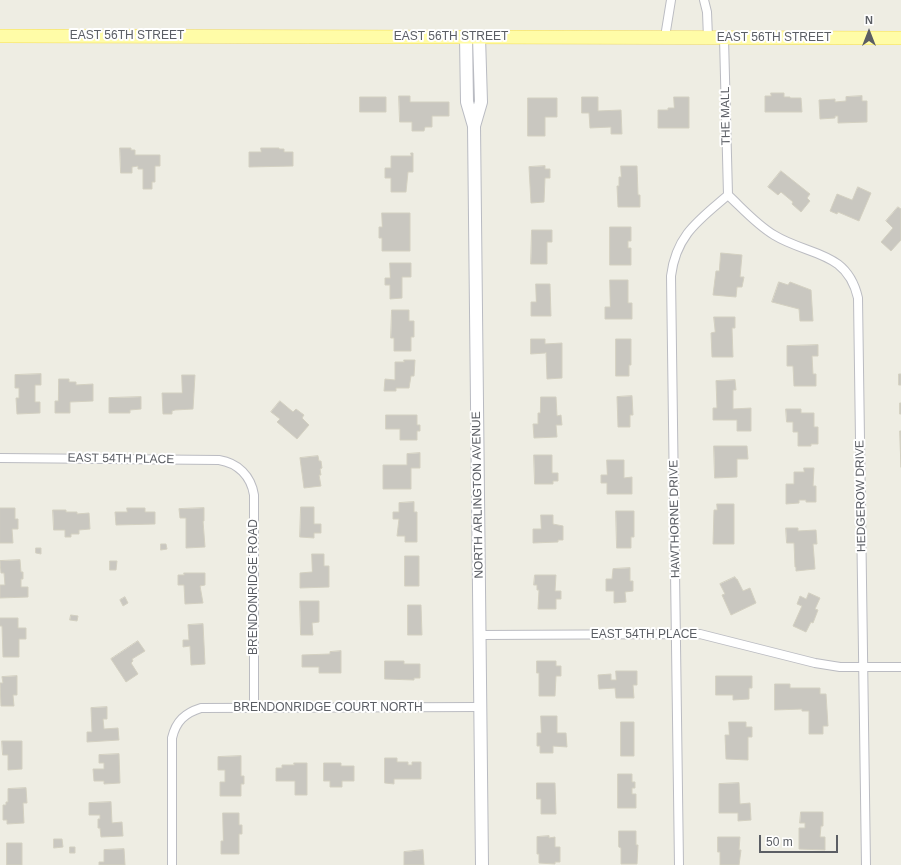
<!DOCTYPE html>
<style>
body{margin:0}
#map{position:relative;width:901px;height:865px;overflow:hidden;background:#eeede3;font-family:Helvetica,sans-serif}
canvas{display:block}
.north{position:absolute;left:849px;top:12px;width:40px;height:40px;-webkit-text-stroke:3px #fff;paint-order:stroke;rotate:0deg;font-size:11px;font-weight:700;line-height:16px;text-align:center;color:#5b5e64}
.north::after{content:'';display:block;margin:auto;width:14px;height:18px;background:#5b5e64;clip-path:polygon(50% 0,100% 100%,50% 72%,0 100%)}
.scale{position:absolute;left:759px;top:835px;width:79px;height:18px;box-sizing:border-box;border:2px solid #5b5e64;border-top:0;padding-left:5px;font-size:12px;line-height:14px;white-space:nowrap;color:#5b5e64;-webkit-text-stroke:3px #fff;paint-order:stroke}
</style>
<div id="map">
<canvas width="901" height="865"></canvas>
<div class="north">N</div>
<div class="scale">50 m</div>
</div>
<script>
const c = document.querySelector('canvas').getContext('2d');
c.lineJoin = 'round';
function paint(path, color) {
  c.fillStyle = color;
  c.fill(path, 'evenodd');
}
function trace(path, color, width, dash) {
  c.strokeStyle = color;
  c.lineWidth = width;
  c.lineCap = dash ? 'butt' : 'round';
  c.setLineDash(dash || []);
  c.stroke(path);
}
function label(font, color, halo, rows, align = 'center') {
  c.font = font + ' Helvetica,sans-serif';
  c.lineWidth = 4;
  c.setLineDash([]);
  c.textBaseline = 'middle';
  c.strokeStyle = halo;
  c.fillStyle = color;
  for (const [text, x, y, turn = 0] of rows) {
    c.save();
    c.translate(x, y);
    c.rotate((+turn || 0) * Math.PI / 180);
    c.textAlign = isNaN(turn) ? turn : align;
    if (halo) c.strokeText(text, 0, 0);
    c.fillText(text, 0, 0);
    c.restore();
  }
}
const building = new Path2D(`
 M771,93H784V97H790V98H801L802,112H765V96H771Z
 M399,96H410V102H449V116H432V127H425L424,131H412V122H400Z
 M862,96V101H867V122L838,123V116H835V118L820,119L819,100L835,99V102L846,101V97Z
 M360,97H386V112H360Z
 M582,97H598V111L621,110L622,134H611V127L590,128L589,113H582Z
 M674,97H689V128H658V110H668V108H674Z
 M528,98H557V117H545V136H528Z
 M120,148H131V150H135V155H160V166H155V182H152V189H143V169H138V166L132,167V173H121Z
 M261,148H279V149H284V152H293V166L249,167V152H261Z
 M411,153H413V172H408L406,192H391V178H385V168H391V156H411Z
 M545,166V169H550V178H545L544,202L531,203L529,167Z
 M621,166H637L638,195H640V207H618L617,186H619V177H621Z
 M781,171L810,194L807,198L810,201L801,212L792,204L793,202L781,192L778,195L768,187Z
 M858,187L871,193L859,221L838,212L837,214L830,211L837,194L852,200Z
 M898,207L901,209V240L891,251L881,242L893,228L886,221Z
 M382,213H410V251H382V238H379V227H382Z
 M610,227H631V241H628V248H631V265H610Z
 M532,230H552V242H547V264H531Z
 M721,253L742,255L740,277H744L742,287H737L736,297L713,295L716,271H719Z
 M390,263H411V277H402V298L390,299V285H385V278H390Z
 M610,280H628V303H632V319H605V307H610Z
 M779,282L788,285L790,282L811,290L813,321H800L799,309L772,302Z
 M536,284H550L551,316H531V302H536Z
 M392,310H409V321H414V337H411V351H394V338H391Z
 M714,317H735V328H732L733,357H712L711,333L715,332Z
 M531,339H545V344L562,343V378L547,379L546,352L545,353L531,354Z
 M616,339H631V365H629V376H616Z
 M818,345V356H812L813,374H816V386H794L793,366H787V346Z
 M404,360H415L414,376H411L409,388H396V391H384L385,379L395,380V362H404Z
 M41,374V385H35V402H40V413L17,414L16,398H19V388H15V375Z
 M899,374H901V385H899Z
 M182,375H195L193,409L175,410L172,411V414H163L162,393H182Z
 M59,379H69V382H76V385L93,384V401L70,402V413H55V401H58Z
 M735,380L736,390H733V409L751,408V431H737V420H713V408H717L716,381Z
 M632,396L633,415H630V427H618L617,397Z
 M141,397V409L130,410V413H109V398Z
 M541,397H556L557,416L561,415L562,425H556L557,437L534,438L533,424H538V413H540Z
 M280,401L293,412L296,409L304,415L302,418L309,425L297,439L277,422L280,419L271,412Z
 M900,403H901V414H900Z
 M786,409H801V413H814V427H818V444H811V446H798V432H793V422H787Z
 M386,415H417V425H420V431H417V440H400V429H386Z
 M900,431H901V467Z
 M714,446H747L748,459H737V477L715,478Z
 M420,453V468H411V489H383V465H407V454Z
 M534,455H552V473H558V481H553V484H535Z
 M318,456L319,461H321L322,468L320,469L321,475H319L321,486L304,488L300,458Z
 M607,460H624V478L632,477V494H607V483H601V475H607Z
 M804,468H814L813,486H816V502H806V500H799V503L786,504V484H794V472H804Z
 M414,502V512H417V542H405V536H397L399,519H393V512H399V503Z
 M717,504H734V544H713L714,510H717Z
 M301,507H314V524H321V533H314V538L300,537Z
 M0,508H15V519H18V529H12L13,543H0Z
 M127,508H145V512H155V524L116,525L115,512H127Z
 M204,508V521H203L205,547L186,548V518H180L179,509Z
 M53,510H66V512H77V514L89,513L90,529L79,530V534H71V537H65V530H54Z
 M616,511H634V537H631V548H617Z
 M541,515H553V524L563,526V540H558V542L533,543V529H541Z
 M786,528H798V531L816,530L817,544H813L815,569L796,571V567H795L794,543H787Z
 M161,544H166L167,549L161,550Z
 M36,548H41V554L36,553Z
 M312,554H324V566H329V587L300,588V573L312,572Z
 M405,556H419V586H405Z
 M20,560L21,572H23V579H21V587H28V597L0,598V585H5L4,573H1L0,561Z
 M110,561H117L116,570H110Z
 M630,568V581H633V591L625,592L626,602L614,603V591H606V579H612L613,569Z
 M184,573H205V585L200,586L203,603L185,604L184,585H178V575H184Z
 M535,575H556L555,591H561V599H556V609H538L539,590H537V585H534Z
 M735,577L736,579H737L743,591L750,588L756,603L731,615L722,595L725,594L720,584Z
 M809,593L820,598L815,609L818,610L813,623L811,622L806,632L793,626L802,606L797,604L800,596L806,599Z
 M125,597L128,603L123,606L120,600Z
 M300,601H319V622L312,623L313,635H301Z
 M408,605H421L422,635H408Z
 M71,615L78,616L77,621L70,620Z
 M0,618H18V628H26V639H19V657H3L2,626H0Z
 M203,624L205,664L191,665L190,646L183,647V640H189L188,625Z
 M138,641L145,651L132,659L133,661L131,663L138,674L126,682L111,659Z
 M341,651V673H319V667H302V655L330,654V652Z
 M385,661H404V664H420V678H414V680L385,679Z
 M537,661H556V666H561V676H556L555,696H539V673H537Z
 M616,671H637V685H633L634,698H616L615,688L599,689L598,675L611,674V680H616Z
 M17,676V695H13L14,706H1L0,683H3L2,677Z
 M716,676H752V688H749V699L733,700V695H716Z
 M775,684H790V688H820V694H826L828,726H823V734H809V711H802V709L775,710Z
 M107,707V719H103L104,729L118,728L119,740L87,742V732H92L91,708Z
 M541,716H557V733H566L567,747L553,746V753H540V746H537V733H541Z
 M621,722H634V756H621Z
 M729,722H746V727H752V737H748V760L726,759L725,735H729Z
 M2,741H22V769L8,770V755H3Z
 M119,754L120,783L104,784V781H94L93,769H104V763H99V755Z
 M241,756V776H244V784H241V796H220V782H225V770H218V757Z
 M385,758H397V762H408V765H412V762H421V779H394V784L385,783Z
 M294,763H307V795H295V781H276V768H282V765H294Z
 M324,763H341V766H354V781H342V787H330V781H324Z
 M618,774H632V782H635V788H632V794H636V808H618Z
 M537,783H555L556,814H541V799H537Z
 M739,783L740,804L750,803L751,820L738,821V813H719V784Z
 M26,788L27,803H23L24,823L7,824V820H3V805H6V802H8V789Z
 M111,802L112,823L122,822L123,836L101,837L100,828H98V819H100V815H89V803Z
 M801,812H823V826H821L820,837H825V850L799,849V828H805V823H800Z
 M223,813H239V825H242V834H239V854H221V841H223Z
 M619,831H636V845H638L637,864H621V848L619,847Z
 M549,836V838L555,837V847H560V862H555V864L539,863V854H537V837Z
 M718,837H740L739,850H741L739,865H720V852H718Z
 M54,839H62L63,847L54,848Z
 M7,843H22V865H7Z
 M70,847H75V853H70Z
 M124,849L125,865H99V862H104V850Z
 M423,850L424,865H404V852Z`);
const street = new Path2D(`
 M704,0L707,12L708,38
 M665,37L671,0
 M724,38L728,195
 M728,195C743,209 757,225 774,235C808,256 847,250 858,298L866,865
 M0,458L219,460C238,463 251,476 254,495V708
 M480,635L700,634L815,663L840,667H901
 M172,865V738C176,721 185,713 201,708L480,707
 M679,865L671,276C676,235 699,220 728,195`);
const secondary = new Path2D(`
 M466,37L467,102L474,126L482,865
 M474,126L481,102L479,37`);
const primary = new Path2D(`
 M0,36L901,38`);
const streetNames = [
 ["EAST 56TH STREET",127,36],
 ["EAST 56TH STREET",451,37],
 ["EAST 56TH STREET",774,38],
 ["THE MALL",726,116,-91],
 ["EAST 54TH PLACE",121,459,1],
 ["NORTH ARLINGTON AVENUE",478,495,-91],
 ["HEDGEROW DRIVE",861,496,-91],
 ["HAWTHORNE DRIVE",675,519,-91],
 ["BRENDONRIDGE ROAD",254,587,-90],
 ["EAST 54TH PLACE",644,635],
 ["BRENDONRIDGE COURT NORTH",328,708]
];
paint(building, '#c9c7c0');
trace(building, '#d3d0c1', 1);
trace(street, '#bbbcc2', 10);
trace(secondary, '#b9bbc2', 14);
trace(primary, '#f4dc56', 14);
trace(street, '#fff', 8);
trace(secondary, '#fff', 12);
trace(primary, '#fffca7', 13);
label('12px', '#5b5e64', '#fff', streetNames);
</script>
